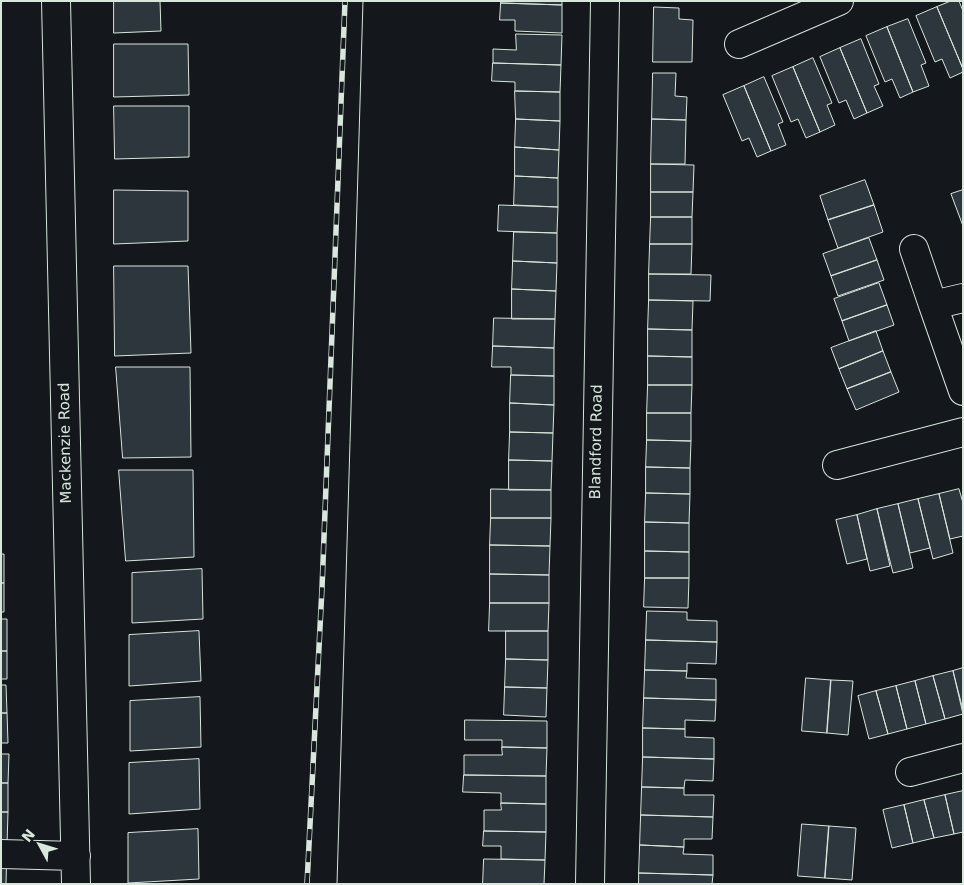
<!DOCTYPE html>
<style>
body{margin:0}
#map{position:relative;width:964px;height:885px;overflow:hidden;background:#14181c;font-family:"DejaVu Sans",sans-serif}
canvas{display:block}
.frame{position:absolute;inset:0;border:2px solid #d8e6dc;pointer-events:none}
.north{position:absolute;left:15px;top:820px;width:50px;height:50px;-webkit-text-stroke:4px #14181c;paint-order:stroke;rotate:309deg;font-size:14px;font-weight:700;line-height:20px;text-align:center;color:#d8e6dc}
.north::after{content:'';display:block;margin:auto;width:18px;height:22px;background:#d8e6dc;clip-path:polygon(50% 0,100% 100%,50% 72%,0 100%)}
</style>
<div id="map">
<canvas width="964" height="885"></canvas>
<div class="frame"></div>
<div class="north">N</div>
</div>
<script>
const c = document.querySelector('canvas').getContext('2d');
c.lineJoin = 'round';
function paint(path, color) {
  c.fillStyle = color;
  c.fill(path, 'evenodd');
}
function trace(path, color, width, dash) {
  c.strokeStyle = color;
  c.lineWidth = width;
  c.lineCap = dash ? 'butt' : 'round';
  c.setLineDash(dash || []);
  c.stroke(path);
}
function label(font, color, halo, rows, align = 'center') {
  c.font = font + ' "DejaVu Sans",sans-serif';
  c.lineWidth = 4;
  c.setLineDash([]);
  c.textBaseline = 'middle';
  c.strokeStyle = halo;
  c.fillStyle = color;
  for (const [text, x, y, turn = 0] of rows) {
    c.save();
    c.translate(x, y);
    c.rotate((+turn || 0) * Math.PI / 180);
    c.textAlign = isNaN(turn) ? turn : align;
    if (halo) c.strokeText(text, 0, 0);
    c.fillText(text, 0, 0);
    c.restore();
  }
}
const building = new Path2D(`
 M114,1H160L161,31L114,33Z
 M501,1H562V5L501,3Z
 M951,1H959L963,11V69L937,7Z
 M501,3L562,5V33L515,31V20H500Z
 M654,7L679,8V19L693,20L692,62H653Z
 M937,7L963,69V72L950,78L942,59L935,62L916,16Z
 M908,19L926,63L921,65L929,86L913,92L887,27Z
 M887,27L913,92L900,98L892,79L885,82L866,36Z
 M516,34L562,35L561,65L493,63V49L516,50Z
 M861,39L879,84L874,86L883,106L867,113L840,48Z
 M114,44H188L189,95L114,97Z
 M840,48L867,113L854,119L846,100L839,103L820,57Z
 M813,58L832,103L827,105L835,125L820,132L793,67Z
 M493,63L561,65L560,92L515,91V82L492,81Z
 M793,67L820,132L806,138L798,119L791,122L772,76Z
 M653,73H676L675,96L687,97L686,120L652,119Z
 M764,77L783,122L778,124L786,145L771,151L744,86Z
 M744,86L771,151L757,157L749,138L742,141L723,95Z
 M515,91L560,92V121L516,119Z
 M114,106H189V157L115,159Z
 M516,119L560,121L559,150L515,147Z
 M652,119L686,120L685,164H651Z
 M515,147L559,150L558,178L515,176Z
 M651,164L694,165L693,192H651Z
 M515,176L558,178V207L514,205Z
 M865,180L874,205L828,220L820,196Z
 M114,190L188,191V241L114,244Z
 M963,190V226L951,194Z
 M651,192H693L692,217H651Z
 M499,205L558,207L557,233L498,231Z
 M874,205L883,232L838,248L828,220Z
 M651,217H692V244H650Z
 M514,232L557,233V263L513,261Z
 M869,238L877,260L831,276L823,254Z
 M650,244H692L691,274H649Z
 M877,260L884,280L838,296L831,276Z
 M513,261L557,263L556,291L512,289Z
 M114,266H188L191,353L115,356Z
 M649,274L711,275L710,301L649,300Z
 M879,283L887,305L842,321L834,299Z
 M512,289L556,291L555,319H512Z
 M649,300L693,301L692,330L648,329Z
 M887,305L894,325L849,341L842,321Z
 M494,318L555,319L554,348L493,346Z
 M648,329L692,330V357L648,356Z
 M876,331L883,351L839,369L831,348Z
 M493,346L554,348V376L511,375V367H492Z
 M883,351L891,372L847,389L839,369Z
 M648,356L692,357V385H648Z
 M116,367H190L191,457L123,458Z
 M891,372L899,392L856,410L847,389Z
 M511,375L554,376V405L510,403Z
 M648,385H692L691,413H647Z
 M510,403L554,405L553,433L510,432Z
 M647,413H691V441L647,440Z
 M510,432L553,433L552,461L509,460Z
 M647,440L691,441L690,468L646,467Z
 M509,460L552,461L551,490H509Z
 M646,467L690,468V494L646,493Z
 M119,470H193L194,557L126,561Z
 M491,489L551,490V518H491Z
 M959,489L963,503V536L950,539L939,494Z
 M646,493L690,494L689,523L645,522Z
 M939,494L953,553L933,559L918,499Z
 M918,499L930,548L910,553L898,504Z
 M898,504L913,568L893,573L877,509Z
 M877,509L890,566L870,571L857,515Z
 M857,515L867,559L847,564L836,520Z
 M491,518H551L550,546L490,545Z
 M645,522L689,523V552L645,551Z
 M490,545L550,546L549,575L490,574Z
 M645,551L689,552V578H645Z
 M1,554H4V583H1Z
 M202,569L203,619L132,623V573Z
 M490,574L549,575V603H490Z
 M645,578H689L688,608L644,607Z
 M1,583H4V612H1Z
 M490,603H549L548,631H489Z
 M647,611L687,612V620L717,621V642L646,640Z
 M1,619H7V651H1Z
 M199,631L201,681L129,686V635Z
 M506,631H548V660L506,659Z
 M646,640L717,642L716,664L687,663V671L645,670Z
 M1,651H7V679H1Z
 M506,659L548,660L547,688L505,687Z
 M963,668V710L953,671Z
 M645,670L687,671L686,678L716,679V700L644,698Z
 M953,671L963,714L945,719L933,676Z
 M933,676L945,719L926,724L915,681Z
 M806,678L831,680L827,733L802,731Z
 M831,680L853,681L848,735L827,733Z
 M915,681L926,724L907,729L896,686Z
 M1,685H6L7,713H1Z
 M896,686L907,729L888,734L876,691Z
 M505,687L547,688L546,717L504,715Z
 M876,691L888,734L869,739L858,696Z
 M200,697L201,747L130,751V701Z
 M644,698L716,700L715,721L685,720V729L643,728Z
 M1,713H7L8,743H1Z
 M465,720L547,721V748L502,747V740H465Z
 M643,728L685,729V737L714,738V759L643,757Z
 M502,747L547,748L546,776L464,775V755H502Z
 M1,754H9L8,783H1Z
 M643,757L714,759L713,781L685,780L684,788L642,787Z
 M199,759L200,809L129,814V763Z
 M464,775L546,776V804L501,803V793L463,792Z
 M1,783H8V812H1Z
 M642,787L684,788V795H714L713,817L641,815Z
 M963,791V832L954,834L945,795Z
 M945,795L954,834L934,838L924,800Z
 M924,800L934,838L913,843L904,805Z
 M501,803L546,804V832L484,831V810H501Z
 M904,805L913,843L892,848L883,810Z
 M1,812H8L7,845H1Z
 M641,815L713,817L712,839H684V847L640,845Z
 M802,824L829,826L825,878L798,876Z
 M829,826L856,828L852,880L825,878Z
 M198,829L199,879L128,883V833Z
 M484,831L546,832L545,860L501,859V846H483Z
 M1,845H7L6,884H1Z
 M640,845L684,847L683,854L713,855V875L639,873Z
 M484,859L545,860L544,884H483Z
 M639,873L713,875L712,884H639Z`);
const minor = new Path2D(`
 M56,1L76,884
 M739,44L839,1
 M914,249L933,305
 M963,298L933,305L963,391
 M837,465L963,432
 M910,772L963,758
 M1,854L76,856
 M590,884L605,1`);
const tram = new Path2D(`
 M337,884L363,1`);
const rail = new Path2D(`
 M307,884L322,588L345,1`);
const streetNames = [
 ["Blandford Road",597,442,-89],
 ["Mackenzie Road",66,443,-91]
];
paint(building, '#2c363c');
trace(building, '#d8e6dc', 1);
trace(minor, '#d8e6dc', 30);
trace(minor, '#14181c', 28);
trace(tram, '#d8e6dc', 1);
trace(rail, '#d8e6dc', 5.5);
trace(rail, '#14181c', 4, [11]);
label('15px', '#d8e6dc', '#14181c', streetNames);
</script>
